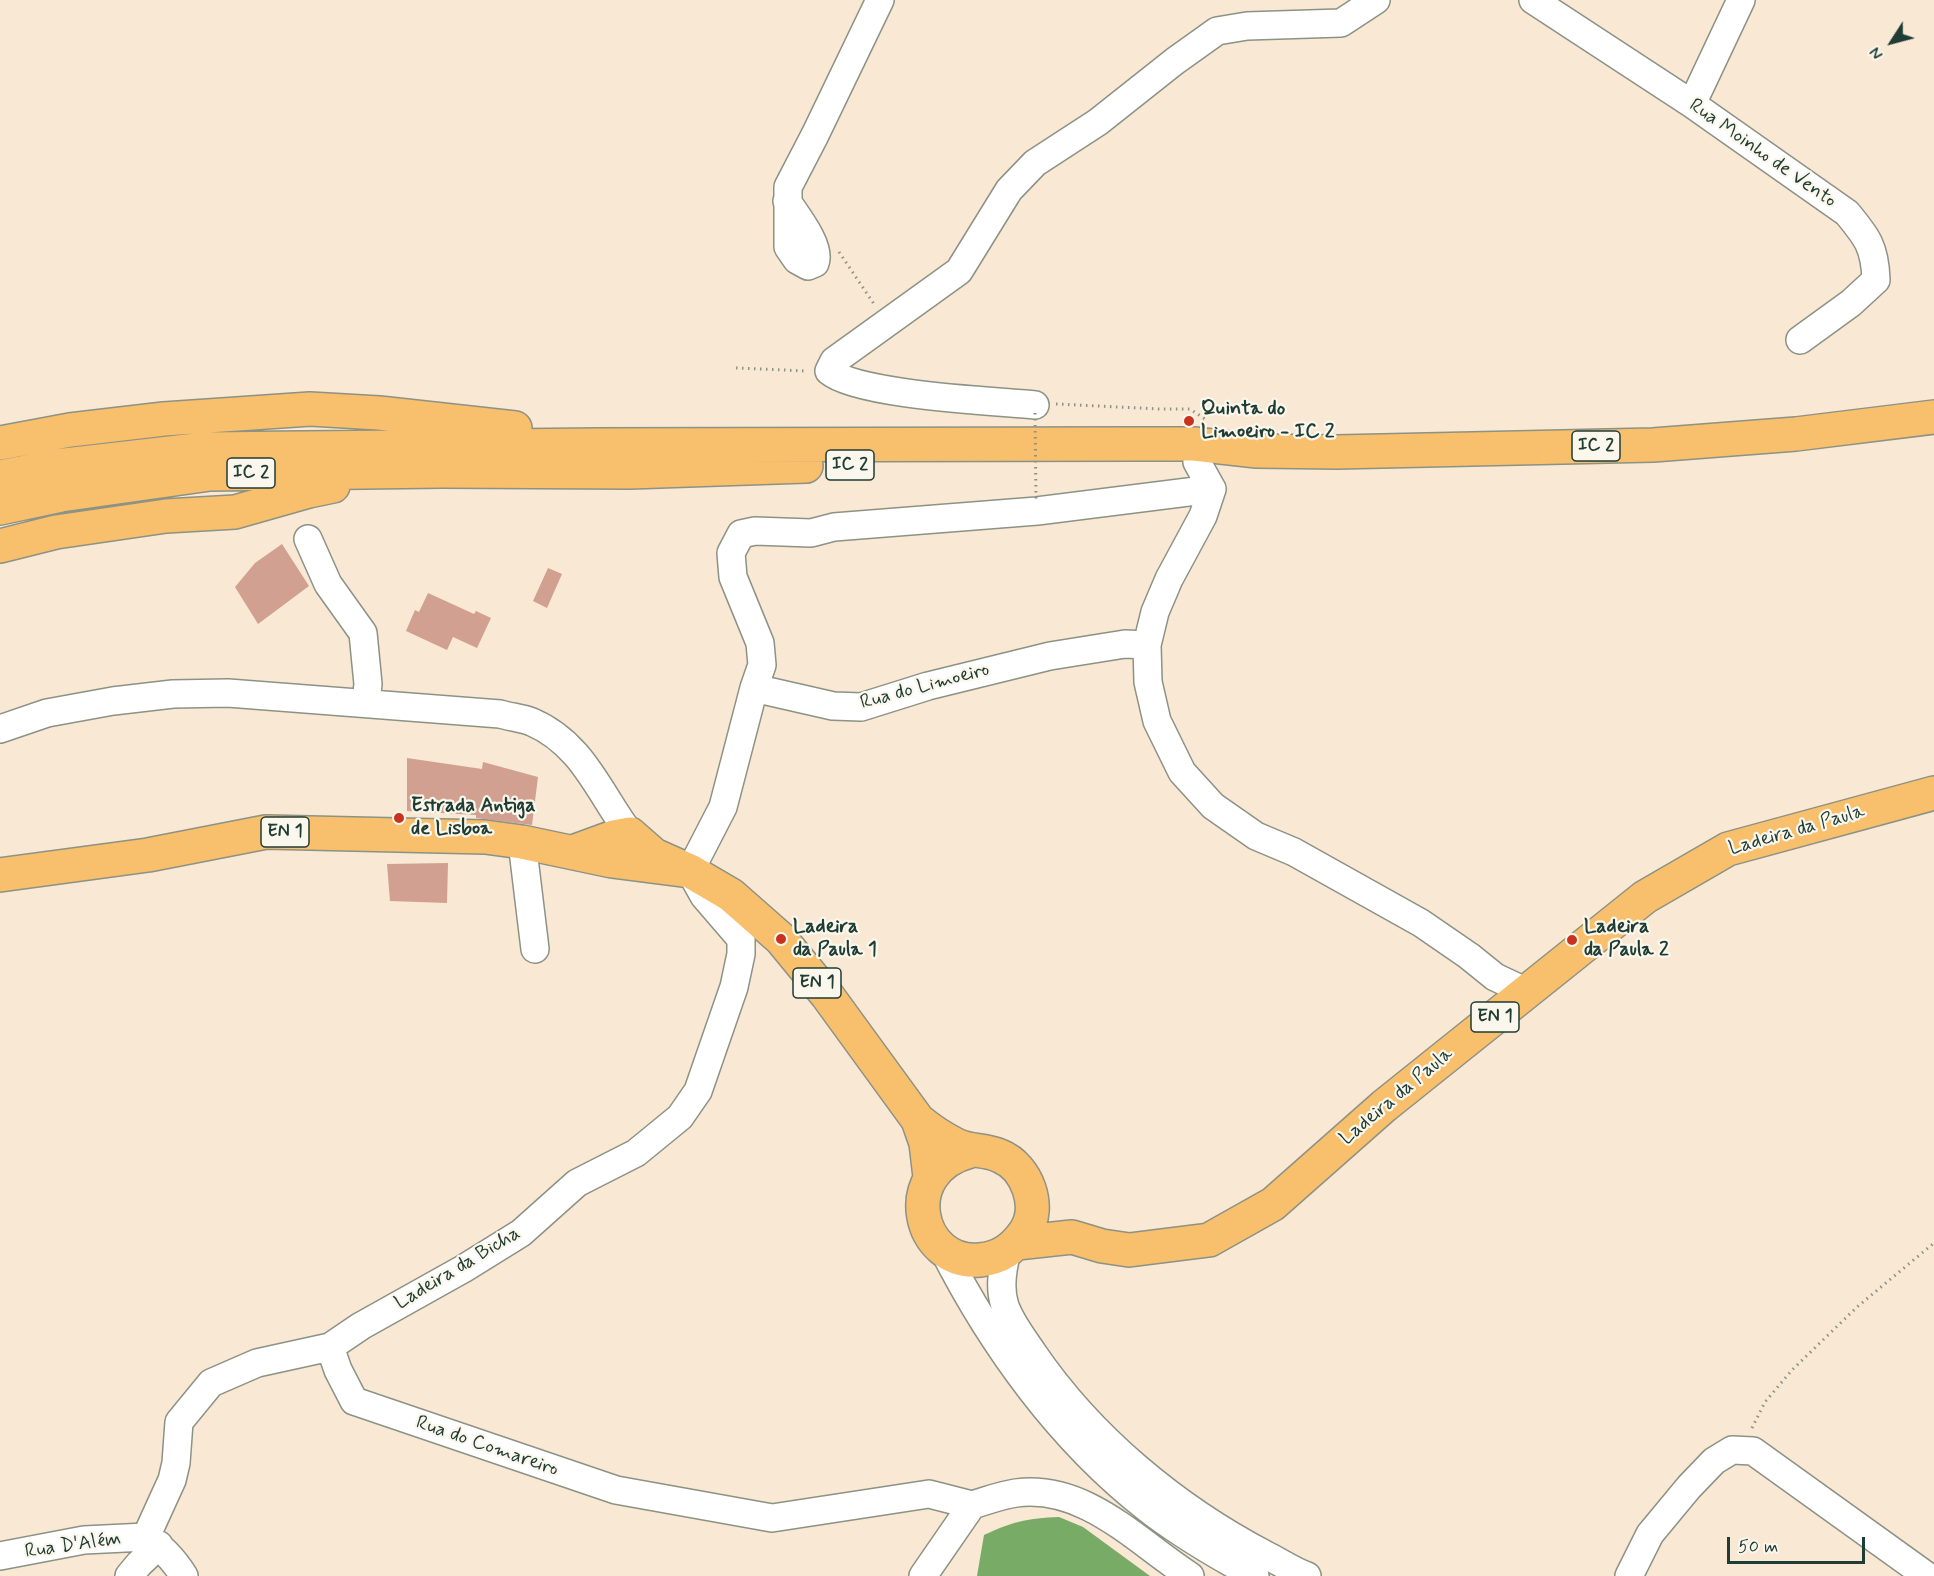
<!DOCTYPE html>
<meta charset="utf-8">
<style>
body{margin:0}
#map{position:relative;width:1934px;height:1576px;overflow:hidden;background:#f8e8d4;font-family:Mynerve,sans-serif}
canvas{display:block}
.north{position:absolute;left:1862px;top:12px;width:60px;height:60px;-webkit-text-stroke:4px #fbf7ec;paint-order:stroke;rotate:234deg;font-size:16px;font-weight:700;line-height:24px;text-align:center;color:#1f3d34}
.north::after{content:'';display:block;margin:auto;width:21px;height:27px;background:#1f3d34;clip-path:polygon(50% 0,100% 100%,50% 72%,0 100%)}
.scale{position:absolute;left:1727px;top:1537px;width:138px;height:27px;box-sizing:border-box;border:3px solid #1f3d34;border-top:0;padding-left:8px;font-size:18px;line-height:21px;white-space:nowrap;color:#1f3d34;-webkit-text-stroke:4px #fbf7ec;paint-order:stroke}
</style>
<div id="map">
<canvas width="1934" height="1576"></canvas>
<div class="north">N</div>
<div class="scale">50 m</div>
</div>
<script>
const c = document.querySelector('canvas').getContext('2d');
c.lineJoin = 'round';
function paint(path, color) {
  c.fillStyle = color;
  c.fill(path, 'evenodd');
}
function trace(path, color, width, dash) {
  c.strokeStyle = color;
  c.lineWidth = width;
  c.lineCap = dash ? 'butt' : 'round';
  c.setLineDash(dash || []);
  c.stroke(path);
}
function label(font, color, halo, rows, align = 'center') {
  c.font = font + ' Mynerve,sans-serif';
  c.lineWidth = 4.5;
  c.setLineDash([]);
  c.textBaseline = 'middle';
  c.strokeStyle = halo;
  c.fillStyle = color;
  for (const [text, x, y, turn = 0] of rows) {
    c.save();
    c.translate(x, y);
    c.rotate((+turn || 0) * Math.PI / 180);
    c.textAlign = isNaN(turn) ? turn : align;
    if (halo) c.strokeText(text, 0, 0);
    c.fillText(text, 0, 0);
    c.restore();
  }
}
const forest = new Path2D(`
 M1059,1517L1083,1527L1150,1576H977L984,1535C1012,1522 1028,1518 1059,1517Z`);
const building = new Path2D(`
 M282,544L309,586L258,624L235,587L255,563Z
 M548,568L562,574L547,608L533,601Z
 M428,593L474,614L476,611L491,618L477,648L453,637L447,650L406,631L415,610L419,612Z
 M407,758L482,769L483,762L538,777L532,825L476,818V815L407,811Z
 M448,863L447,903L390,901L387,864Z`);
const path = new Path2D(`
 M839,252L874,304
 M736,368L806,371
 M1056,404L1160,409H1190L1205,419
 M1752,1428L1765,1402L1792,1370L1857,1307L1934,1243`);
const minor = new Path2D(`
 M1533,0L1692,104L1847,213C1867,237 1875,247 1876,280L1851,303L1800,340
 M1692,104L1741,0
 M787,201C796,215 822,247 815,263L808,266L797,260L788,247V187L815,135L880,0
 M1035,405C993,401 857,395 829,371L834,361L959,271L1009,190L1035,163L1098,122L1175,61L1217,31L1247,26L1341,23L1376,0
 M1197,462L1212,489L1203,516L1169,579L1155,612L1147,645L1148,682L1157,721L1182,772L1213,806L1256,836L1294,852L1421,923L1469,956L1495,977L1527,992
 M308,539L328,584L363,633L368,684L366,703
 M754,688L833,706L861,707L928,686L1050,656L1125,644L1147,645
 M0,729L47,713L113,701L173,694L228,693L500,714C510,717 522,718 532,722C583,744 599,793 630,834L627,846L624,850
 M522,842L535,949
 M943,1249C992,1346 1061,1441 1147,1508C1180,1534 1218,1556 1255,1576
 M1007,1252C1002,1270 999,1288 1005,1306C1011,1323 1023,1338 1033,1353C1091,1438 1176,1508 1266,1555C1280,1562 1293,1571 1307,1576
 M330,1347L338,1370L354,1401L616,1490L772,1518L929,1494L972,1505
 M146,1537L172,1480L176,1463L179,1422L211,1383L257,1363L330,1347L361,1326L463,1269L521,1233L577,1183L636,1153L680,1117L698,1091L734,987L741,954V939L704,896L690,871L723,807L754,688L762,665L760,643L733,577L731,553L741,534L755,531L811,533L834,527L1037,511L1212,489
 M146,1537C162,1547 174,1560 184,1576
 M0,1556L84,1540L146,1537
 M129,1576L139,1564L159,1545
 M923,1576L972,1505C986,1501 1001,1495 1016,1493C1085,1484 1136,1541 1190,1576
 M1629,1576L1650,1534L1689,1487L1714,1461L1732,1450L1753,1451L1927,1576`);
const major = new Path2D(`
 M573,852L614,837L630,834L654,855L690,871L731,895L781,939L827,995L918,1120L926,1143L930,1177
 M0,875L148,855L266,832L485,837L522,842L612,861L690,871
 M918,1120C930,1130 942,1138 956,1145C970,1152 985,1149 1000,1156C1027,1167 1042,1207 1025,1232C1013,1249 1000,1258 980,1260C918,1266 895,1171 970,1151
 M1017,1243L1072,1237L1102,1246L1129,1250L1209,1240L1273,1204L1384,1106L1645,897L1728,849L1934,793`);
const highway = new Path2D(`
 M0,443L70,430L164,419L310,409L379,413L515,428
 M0,477L56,466L205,449L599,445L1137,444H1194L1257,451L1337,452L1653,445L1796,434L1934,417
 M0,508L61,495L210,474L442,471L630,472L806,466
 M0,546L56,532L166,516L235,512L309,491L333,486`);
const pathBridge = new Path2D(`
 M1035,413L1036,499`);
const markers = [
 [1189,421,6,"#c8321e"],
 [399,818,6,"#c8321e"],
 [781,939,6,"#c8321e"],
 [1572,940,6,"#c8321e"]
];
const shields = [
 [1596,446,48],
 [850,465,48],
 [251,473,48],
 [285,832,48],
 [817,983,48],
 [1495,1017,48]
];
const shieldNames = [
 ["IC 2",1596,446],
 ["IC 2",850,465],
 ["IC 2",251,473],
 ["EN 1",285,832],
 ["EN 1",817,983],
 ["EN 1",1495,1017]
];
const streetNames = [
 ["Rua Moinho de Vento",1762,154,35],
 ["Rua do Limoeiro",925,687,-15],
 ["Ladeira da Paula",1797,831,-16],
 ["Ladeira da Paula",1397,1097,-40],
 ["Ladeira da Bicha",458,1269,-31],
 ["Rua do Comareiro",487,1447,19],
 ["Rua D'Além",73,1546,-8]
];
const poiNames = [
 ["Quinta do",1201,410],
 ["Limoeiro - IC 2",1201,433],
 ["Estrada Antiga",411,807],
 ["de Lisboa",411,830],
 ["Ladeira",793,928],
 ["da Paula 1",793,951],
 ["Ladeira",1584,928],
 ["da Paula 2",1584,951]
];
paint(forest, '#78ab66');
paint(building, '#d1a090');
trace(minor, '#8c9284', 30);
trace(major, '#8c9284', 36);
trace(highway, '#8c9284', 36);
trace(path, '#8c9284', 3, [1.5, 4.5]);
trace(minor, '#fff', 27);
trace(major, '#f8bf6c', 33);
trace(highway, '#f8bf6c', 33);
trace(pathBridge, '#8c9284', 3, [1.5, 4.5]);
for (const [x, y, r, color] of markers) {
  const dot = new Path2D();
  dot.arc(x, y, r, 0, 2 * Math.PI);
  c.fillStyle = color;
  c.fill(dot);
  trace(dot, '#fbf7ec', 2);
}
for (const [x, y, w] of shields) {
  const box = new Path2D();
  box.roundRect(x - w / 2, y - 15, w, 30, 4.5);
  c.fillStyle = '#fbf7ec';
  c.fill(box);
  trace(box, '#1f3d34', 1.5);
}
label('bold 18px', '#1f3d34', null, shieldNames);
label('20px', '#1f3d34', '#fbf7ec', streetNames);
label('bold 20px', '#1f3d34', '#fbf7ec', poiNames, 'left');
</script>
